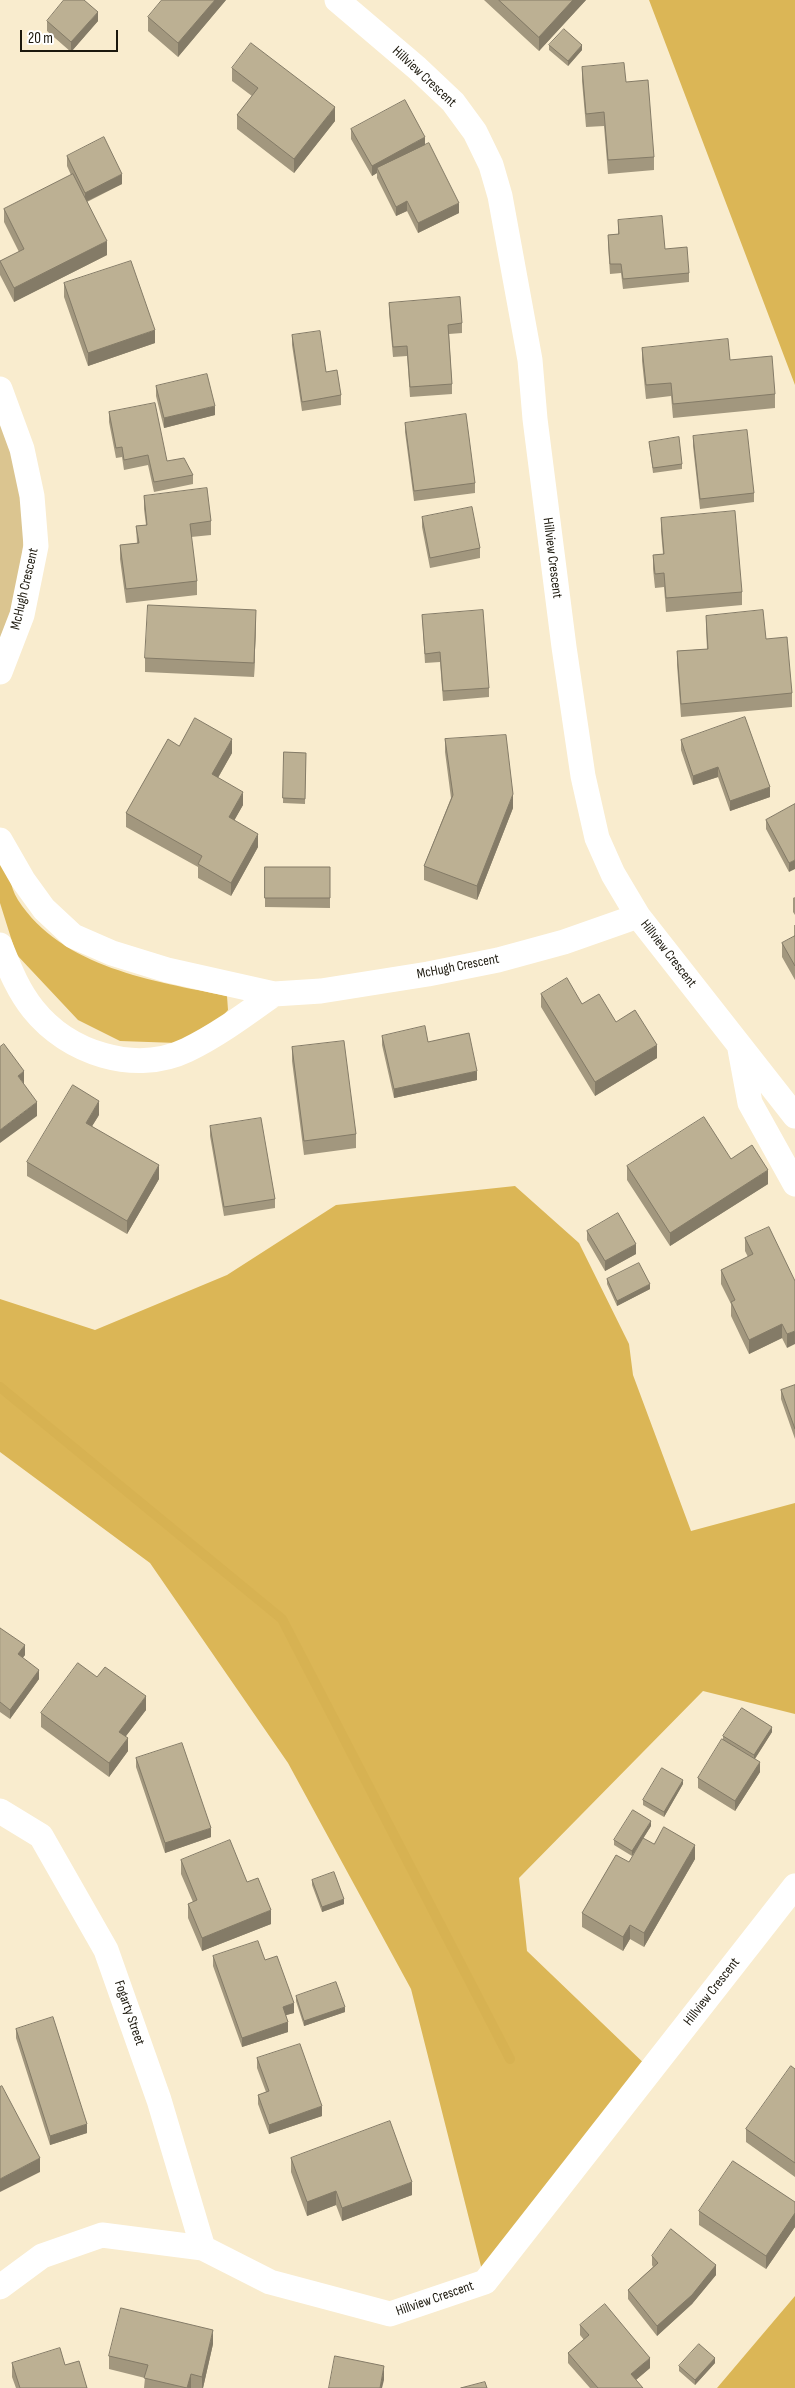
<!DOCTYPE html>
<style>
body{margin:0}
#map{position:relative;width:795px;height:2388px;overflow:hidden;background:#f9ecce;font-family:"Sofia Sans Condensed",sans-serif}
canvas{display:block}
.scale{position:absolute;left:20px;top:30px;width:98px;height:22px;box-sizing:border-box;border:2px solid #1c180d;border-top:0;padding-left:6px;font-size:15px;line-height:18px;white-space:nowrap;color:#1c180d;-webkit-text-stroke:4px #fff;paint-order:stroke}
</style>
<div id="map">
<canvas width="795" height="2388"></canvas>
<div class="scale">20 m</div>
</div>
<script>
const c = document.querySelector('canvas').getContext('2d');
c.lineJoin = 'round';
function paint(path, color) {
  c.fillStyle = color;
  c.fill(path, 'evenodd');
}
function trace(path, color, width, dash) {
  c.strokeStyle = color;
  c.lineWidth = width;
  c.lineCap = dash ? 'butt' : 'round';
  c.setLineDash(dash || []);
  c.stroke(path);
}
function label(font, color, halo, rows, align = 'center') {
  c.font = font + ' "Sofia Sans Condensed",sans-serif';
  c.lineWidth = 4;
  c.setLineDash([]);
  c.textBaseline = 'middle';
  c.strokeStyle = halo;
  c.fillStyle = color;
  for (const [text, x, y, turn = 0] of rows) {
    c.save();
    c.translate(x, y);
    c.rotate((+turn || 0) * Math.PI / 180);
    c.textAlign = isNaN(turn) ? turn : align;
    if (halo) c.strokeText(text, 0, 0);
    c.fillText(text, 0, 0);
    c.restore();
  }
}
const green = new Path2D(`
 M0,406L26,498L19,610L0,650Z`);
const forest = new Path2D(`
 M649,0H795V385Z
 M0,854C10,868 9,886 18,900C62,968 154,981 227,996L228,1010L212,1028L177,1043L120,1041L78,1020L16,954L0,903Z
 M515,1186L579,1243L629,1344L633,1375L691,1531L795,1503V1714L703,1691L519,1878L527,1951L651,2070L485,2282L411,1989L288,1763L150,1563L0,1452V1299L95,1330L227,1275L336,1205Z
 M795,2296V2388H717Z`);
const stream = new Path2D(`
 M0,1387L282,1619L510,2059`);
const street = new Path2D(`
 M337,0L417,68L453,102L475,132L491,165L500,196L530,360L535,419L564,647L583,776L597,838L613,874L638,916L795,1116
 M0,389L22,449L32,496L36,546L22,615L0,672
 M0,840L23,880L44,909L73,936L112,953L167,970L274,994L321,991L428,974L498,960L564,942L638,916
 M0,945C9,967 17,989 33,1009C68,1053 135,1075 187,1050C218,1035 246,1014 274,994
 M740,1049L750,1103L795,1184
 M0,1811L41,1836L106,1950L159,2100L203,2248
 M0,2287L42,2256L102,2235L203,2248L270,2282L390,2314L485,2282L795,1886`);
const wall = new Path2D(`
 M226,0L178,57L148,31V17Z
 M484,0H586L539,51Z
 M47,21H98L71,52L47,31Z
 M549,45L582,50L568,66L549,50Z
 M582,67L654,157V170L608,174L604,126L586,127L582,81Z
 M232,68L335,121L294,173L237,129V115L252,96L232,81Z
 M351,129L425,145L459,213L418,233L407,211L396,216L377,178V173L372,176L351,139Z
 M67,156L122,184L87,202L107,255L14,302L0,275V261L19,252L4,222V209L71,175L67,166Z
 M618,220L665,249L689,273V282L623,289L621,273L610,274L608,245V235L618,234Z
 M64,283L155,343L88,366L64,297Z
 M389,303L462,323V333L449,334L452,384V394L410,397L407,356L393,357L389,313Z
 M292,335L326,372L341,395V405L302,411L292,345Z
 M642,348L730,360L775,394V408L673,418L671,396L646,399L642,361Z
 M156,386L215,415L164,428L156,396Z
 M109,412L167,461L193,475V484L154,492L148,465L124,470L122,457L116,458L109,422Z
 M405,423L475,483V493L414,501L405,432Z
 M693,436L754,493V502L700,509L693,446Z
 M649,442L682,464V469L653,473Z
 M144,496L211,521V535L191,537L197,581V595L126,603L120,559V545L137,543L136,526L146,525L144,509Z
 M422,517L480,548V558L430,568L422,527Z
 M661,518L742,592V605L666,612L664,587L655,588L653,569V555L663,554L661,531Z
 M422,615L489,688V697L443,701L440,662L425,663Z
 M706,616L766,639L792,693V707L681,717L677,665V651L707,649L706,629Z
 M256,623L254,677L145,672V658Z
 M445,739L513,808L477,900L424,880V866L451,798L445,752Z
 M681,740L770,797L730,811L718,777L693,785L681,750Z
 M179,746L232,753L218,778L243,805L234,820L258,847L231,896L198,878V867L126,827V813Z
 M284,752L306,753L305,804L283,803Z
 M795,804L789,872L766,829V820Z
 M265,867H330V908L265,907Z
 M795,897V915L793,912V898Z
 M794,925H795V980L782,957V943L794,937Z
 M541,994L582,1004L616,1022L657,1058L595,1096L541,1007Z
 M382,1036L428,1042L477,1080L394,1098L382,1045Z
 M292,1047L356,1134V1148L304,1155L292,1061Z
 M99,1115L92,1126L159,1179L127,1234L27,1176V1162Z
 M210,1126L275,1199V1208L224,1216L210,1136Z
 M731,1159L768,1184L670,1246L627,1180V1166Z
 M587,1231L636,1254L605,1271L587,1240Z
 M745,1238L795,1281L787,1348L782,1338L749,1354L731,1316V1304L721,1284V1270L748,1257L745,1251Z
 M607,1279L650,1289L617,1306L607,1284Z
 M795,1385V1439L781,1399V1390Z
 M0,1628L25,1655L22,1658L39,1679L10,1719L0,1712Z
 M97,1677L146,1710L126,1736L128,1751L109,1777L41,1727V1713Z
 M772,1732L755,1759L760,1772L735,1811L698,1788V1778L723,1740V1736Z
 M136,1758L211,1837L165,1853L136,1767Z
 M683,1784L664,1817L643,1805V1800Z
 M651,1826L632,1856L614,1845V1840Z
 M654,1844L695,1859L644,1947L630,1939L623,1951L582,1927V1913L629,1862Z
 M181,1860L247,1882L271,1924L202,1951L188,1918V1904L193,1902L181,1874Z
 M312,1880L344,1904L322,1912L312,1885Z
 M213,1956L265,1960L294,2013L286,2015L288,2032L242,2047L213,1966Z
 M296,1996L345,2012L304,2026L296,2001Z
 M16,2029L87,2133L50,2145L16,2038Z
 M257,2058L322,2116L269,2134L258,2104V2095L266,2092L257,2068Z
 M795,2069V2177L746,2142V2129Z
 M291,2158L412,2195L342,2221L336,2205L307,2216L291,2172Z
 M795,2202V2227L766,2269L699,2225V2211Z
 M652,2256L716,2275L692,2304L657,2336L628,2299V2290L653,2267L652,2265Z
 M580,2325L650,2368L636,2380L643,2388H590L568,2363V2353L584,2340L580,2335Z
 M213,2344L203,2388H144L145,2378L109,2369V2356Z
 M12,2363L65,2365L87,2388H16L12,2377Z
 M715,2363L695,2385L679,2371V2366Z`);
const shadedWall = new Path2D(`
 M215,0H226L178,57V43Z
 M573,0H586L539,51V37Z
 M98,12V21L71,52V42Z
 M582,45V50L568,66V61Z
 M335,107V121L294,173V159Z
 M425,137V146L377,168V173L372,176V166Z
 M122,174V184L85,202V193Z
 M407,201V211L396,216V207Z
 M459,203V213L418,233V223Z
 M107,241V255L14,302V288Z
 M155,330V343L88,366V353Z
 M215,406V415L164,428V418Z
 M256,610V623L254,677V663Z
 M232,739V753L212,788V774Z
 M718,767V777L693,785V776Z
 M770,787V797L730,811V801Z
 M243,792V805L229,830V817Z
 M513,794V808L477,900V886Z
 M258,834V847L231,896V883Z
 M795,860V869L789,872V863Z
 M657,1045V1058L595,1096V1082Z
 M24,1071V1084L18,1076Z
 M477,1071V1080L394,1098V1089Z
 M99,1101V1115L86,1136V1123Z
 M37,1102V1116L0,1143V1130Z
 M159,1165V1179L127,1234V1221Z
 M768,1170V1184L670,1246V1233Z
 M636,1244V1254L605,1271V1261Z
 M650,1284V1289L617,1306V1301Z
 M782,1324V1338L749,1354V1340Z
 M795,1331V1344L787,1348V1334Z
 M25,1645V1655L18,1664V1654Z
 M39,1670V1679L10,1719V1710Z
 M146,1696V1710L119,1745V1732Z
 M772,1727V1732L754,1760V1755Z
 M128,1738V1751L109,1777V1763Z
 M760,1762V1772L735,1811V1801Z
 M683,1780V1784L664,1817V1812Z
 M651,1821V1826L632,1856V1851Z
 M211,1828V1837L165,1853V1843Z
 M695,1845V1859L644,1947V1933Z
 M344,1899V1904L322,1912V1907Z
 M271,1910V1924L202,1951V1938Z
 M630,1925V1939L623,1951V1937Z
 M294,2003V2013L283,2016V2007Z
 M345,2007V2012L304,2026V2021Z
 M288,2022V2032L242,2047V2038Z
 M322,2106V2116L269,2134V2125Z
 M87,2124V2133L50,2145V2136Z
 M40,2158V2172L0,2192V2179Z
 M412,2182V2195L342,2221V2208Z
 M336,2191V2205L307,2216V2202Z
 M795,2213V2227L766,2269V2256Z
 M716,2265V2275L692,2304L657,2336V2326Z
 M213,2330V2344L203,2388H202V2377Z
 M650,2358V2368L631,2384V2374Z
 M715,2358V2363L695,2385V2380Z
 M384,2366V2380L382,2388H380Z
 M191,2374V2388H187Z`);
const building = new Path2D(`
 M64,0H84L98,12L71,42L47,21Z
 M162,0H215L178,43L148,17Z
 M499,0H573L539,37Z
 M564,29L582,45L568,61L549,45Z
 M251,43L335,107L294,159L237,115L258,88L232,68Z
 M624,63L626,82L648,80L654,157L608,160L604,112L586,114L582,67Z
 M405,100L425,137L372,166L351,129Z
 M104,137L122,174L85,193L67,156Z
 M429,143L459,203L418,223L407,201L396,207L377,168Z
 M73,174L107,241L14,288L0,261L24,249L4,209Z
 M662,216L665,249L687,247L689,273L623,279L621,264H610L608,235L619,234L618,220Z
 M131,261L155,330L88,353L64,283Z
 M460,297L462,323L448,325L452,384L410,387L407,346L393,347L389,303Z
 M320,331L326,372L337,370L341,395L302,402L292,335Z
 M728,339L730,360L772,356L775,394L673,404L671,383L646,385L642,348Z
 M207,374L215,406L164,418L156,386Z
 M155,403L167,461L184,458L193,475L154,482L148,455L124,460L122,447L116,448L109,412Z
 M466,414L475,483L414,491L405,423Z
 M747,430L754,493L700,499L693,436Z
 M679,437L682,464L653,468L649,442Z
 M207,488L211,521L190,524L197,581L126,589L120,545L139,543L136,526L147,525L144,496Z
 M472,507L480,548L430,558L422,517Z
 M735,511L742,592L666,598L664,573L655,574L653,555L664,554L661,518Z
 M148,605L256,610L254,663L145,658Z
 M483,610L489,688L443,691L440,652L425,654L422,615Z
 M763,610L766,639L787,637L792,693L681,704L677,651L708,649L706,616Z
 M745,717L770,787L730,801L718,767L693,776L681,740Z
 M195,718L232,739L212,774L243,792L229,817L258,834L231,883L198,864L202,856L126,813L168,739L179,746Z
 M506,735L513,794L477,886L424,866L453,795L445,739Z
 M284,752L306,753L305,799L283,798Z
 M795,804V860L789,863L766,820Z
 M265,867H330V898H265Z
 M795,936V966L782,943Z
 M567,978L582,1004L599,994L616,1022L635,1010L657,1045L595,1082L541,994Z
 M425,1026L428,1042L469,1033L477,1071L394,1089L382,1036Z
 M344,1041L356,1134L304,1141L292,1047Z
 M4,1044L24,1071L18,1076L37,1102L0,1130V1047Z
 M73,1085L99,1101L86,1123L159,1165L127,1221L27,1162Z
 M704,1117L731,1159L752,1145L768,1170L670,1233L627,1166Z
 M261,1118L275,1199L224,1207L210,1126Z
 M618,1213L636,1244L605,1261L587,1231Z
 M769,1227L795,1281V1331L787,1334L782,1324L749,1340L731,1302L735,1300L721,1270L753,1254L745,1238Z
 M639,1263L650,1284L617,1301L607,1279Z
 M795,1385V1429L781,1390Z
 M0,1628L25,1645L18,1654L39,1670L10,1710L0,1702Z
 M78,1663L97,1677L105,1667L146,1696L119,1732L128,1738L109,1763L41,1713Z
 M742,1708L772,1727L754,1755L723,1736Z
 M722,1739L760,1762L735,1801L698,1778Z
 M182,1743L211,1828L165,1843L136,1758Z
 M662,1768L683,1780L664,1812L643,1800Z
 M633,1810L651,1821L632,1851L614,1840Z
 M664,1827L695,1845L644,1933L630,1925L623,1937L582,1913L616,1855L629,1862L643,1838L654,1844Z
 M230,1840L247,1882L258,1878L271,1910L202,1938L188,1904L197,1900L181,1860Z
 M334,1872L344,1899L322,1907L312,1880Z
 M258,1941L265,1960L277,1956L294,2003L283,2007L288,2022L242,2038L213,1956Z
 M336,1982L345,2007L304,2021L296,1996Z
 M53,2017L87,2124L50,2136L16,2029Z
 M300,2044L322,2106L269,2125L258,2095L269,2091L257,2058Z
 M791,2066L795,2069V2163L746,2129Z
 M2,2086L40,2158L0,2179V2087Z
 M390,2121L412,2182L342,2208L336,2191L307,2202L291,2158Z
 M733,2161L795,2202V2213L766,2256L699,2211Z
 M671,2229L716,2265L692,2295L657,2326L628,2290L658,2263L652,2256Z
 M605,2304L650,2358L631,2374L643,2388H598L568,2353L589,2335L580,2325Z
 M121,2308L213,2330L202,2377L191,2374L187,2388L144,2378L148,2365L109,2356Z
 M699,2344L715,2358L695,2380L679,2366Z
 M60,2348L65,2365L79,2361L87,2388H20L12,2363Z
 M335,2356L384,2366L380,2388H329Z
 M485,2382L487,2388H461Z`);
const streetNames = [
 ["Hillview Crescent",424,77,43],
 ["Hillview Crescent",552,558,83],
 ["McHugh Crescent",25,589,-77],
 ["Hillview Crescent",668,954,52],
 ["McHugh Crescent",458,967,-11],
 ["Hillview Crescent",712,1992,-52],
 ["Fogarty Street",129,2013,71],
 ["Hillview Crescent",435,2299,-19]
];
paint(green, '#dbc590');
paint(forest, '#dbb656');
trace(stream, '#d7b252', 10);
trace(street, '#fff', 25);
paint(wall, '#a2977e');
paint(shadedWall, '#847b67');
paint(building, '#bcb093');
trace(building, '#847b67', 1);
label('14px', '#1c180d', '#fff', streetNames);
</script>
